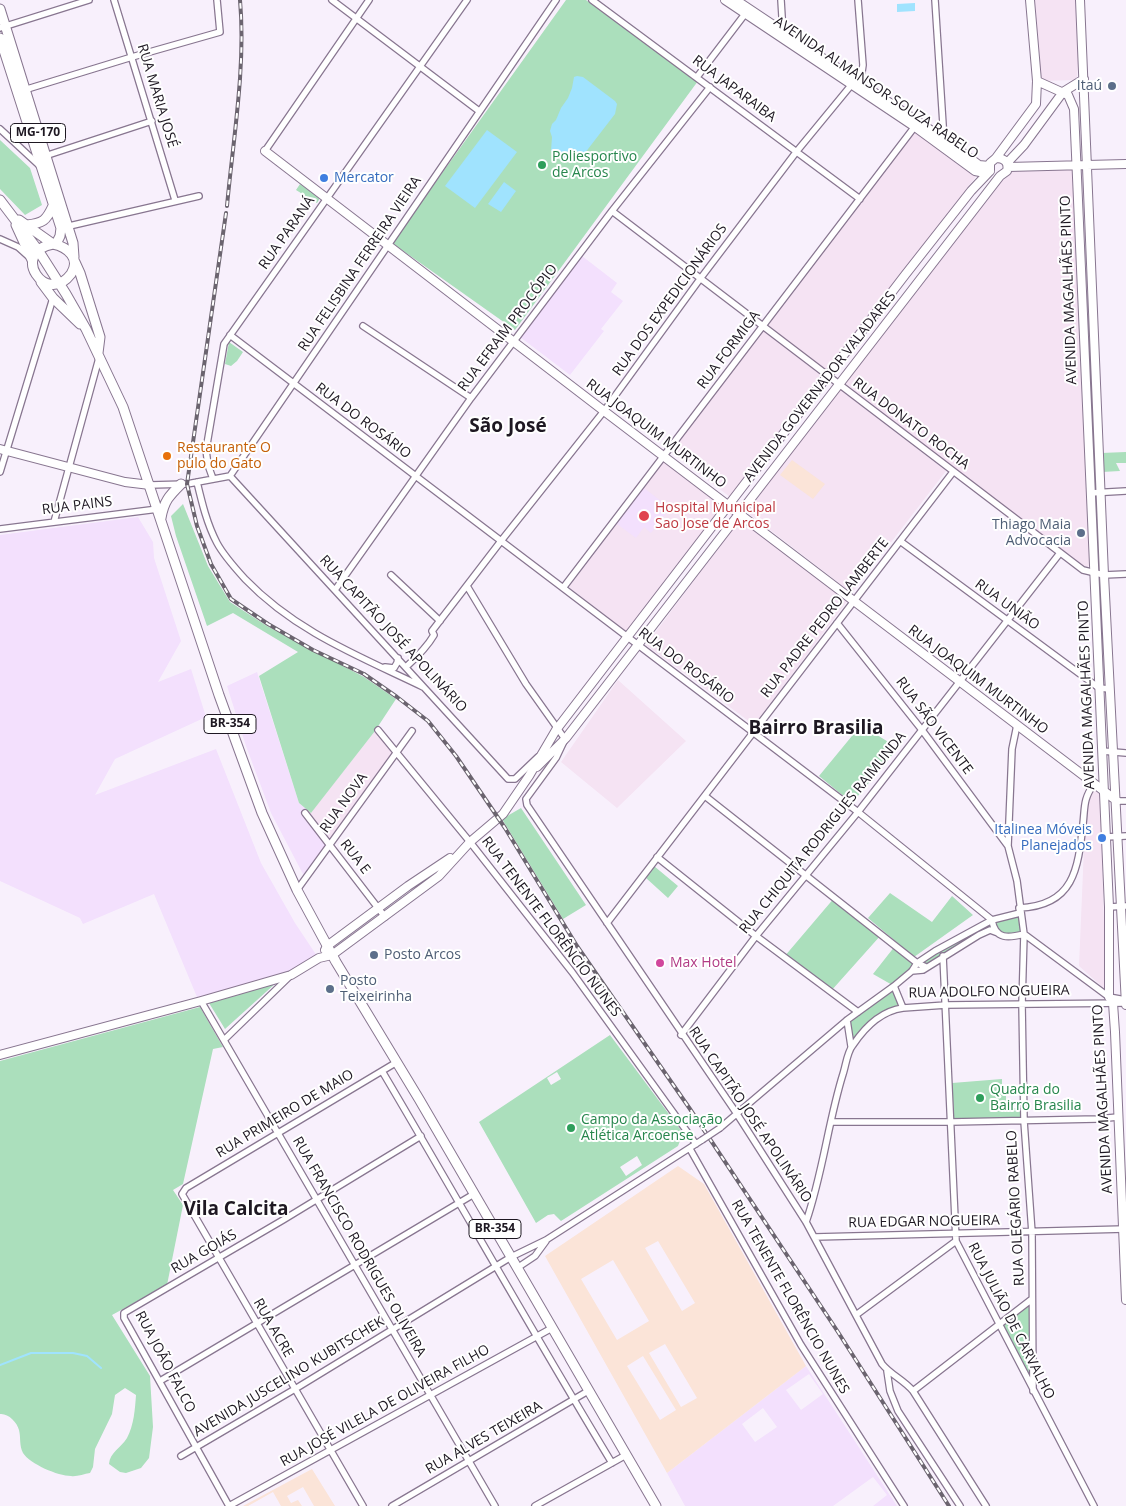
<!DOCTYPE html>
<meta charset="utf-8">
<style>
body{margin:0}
canvas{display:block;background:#f8f0fc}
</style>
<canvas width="1126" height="1506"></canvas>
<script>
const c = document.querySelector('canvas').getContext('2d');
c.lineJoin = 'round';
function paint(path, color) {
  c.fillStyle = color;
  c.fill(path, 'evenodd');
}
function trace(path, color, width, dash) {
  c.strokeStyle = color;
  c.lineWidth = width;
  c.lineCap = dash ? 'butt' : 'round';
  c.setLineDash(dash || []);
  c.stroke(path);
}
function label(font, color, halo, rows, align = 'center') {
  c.font = font + ' "Open Sans",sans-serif';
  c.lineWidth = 4;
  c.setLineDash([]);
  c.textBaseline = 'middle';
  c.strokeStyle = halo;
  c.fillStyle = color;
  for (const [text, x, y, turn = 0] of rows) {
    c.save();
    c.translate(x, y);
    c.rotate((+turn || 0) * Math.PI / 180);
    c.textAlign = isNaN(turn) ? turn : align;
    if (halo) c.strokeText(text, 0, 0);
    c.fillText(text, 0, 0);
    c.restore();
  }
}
const commercial = new Path2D(`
 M1034,0H1075L1079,48L1077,77L1076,80L1041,81Z
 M917,129L977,175L827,371L766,324Z
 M1072,167L1090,566L1086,567L1059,549L845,383L1007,169Z
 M764,330L820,375L730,497L671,452Z
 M839,389L946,471L852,593L744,510Z
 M663,461L722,505L628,633L569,587Z
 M739,520L848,600L754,725L646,645Z
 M618,680L686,741L617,808L561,762Z
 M375,731L395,752L329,840L309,812H311Z
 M1094,790L1100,794L1106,990L1079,966L1084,848L1089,798Z`);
const built = new Path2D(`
 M582,256L617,283L611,292L623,301L601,329L604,331L570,375L520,337Z
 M644,488L670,508L651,533L644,527L636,538L617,524Z
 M138,517L153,542L154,558L181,641L158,682L191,669L206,717L115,759L95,795L216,749L261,863L295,923L317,956L286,974L197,997L154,894L83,924L80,918L0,881V535Z
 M257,672L299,803L306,809L301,815L327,844L304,876L271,813L246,746L227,686Z
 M806,1366L897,1506H873L887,1495L873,1477L833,1506H685L667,1473ZM809,1374L823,1394L801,1410L786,1390ZM763,1408L777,1427L755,1442L742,1424Z`);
const education = new Path2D(`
 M792,460L825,484L813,499L780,475Z
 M678,1166L704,1184L806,1366L667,1473L545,1256ZM658,1241L695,1303L682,1311L645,1248ZM613,1260L649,1321L617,1340L581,1279ZM665,1344L697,1398L681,1407L649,1353ZM643,1356L676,1410L660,1420L627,1366Z
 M312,1469L335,1506H314L303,1487L287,1496L291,1503L298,1500L302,1506H281L273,1492L248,1506H243Z`);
const green = new Path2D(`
 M566,0H586L698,81L515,330L392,243Z
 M0,140L30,168L42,205L25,215L0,189Z
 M300,184L320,198L317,203L296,190Z
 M229,342L243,352L237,361L231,366L225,364Z
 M1126,452V463H1116L1120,471L1102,472L1101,453Z
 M183,504L208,566L230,602L267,626L364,677L396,699L375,731L311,813L299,803L259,676L298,652L233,613L207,626L176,536L171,516Z
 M861,725L898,748L852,803L819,776Z
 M521,808L586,905L563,919L502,819Z
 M654,866L678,886L668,898L646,878Z
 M890,893L932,922L952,896L973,915L914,957L868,918Z
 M835,897L881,935L831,991L784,957Z
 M1020,913L1024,934L1014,938L999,933L992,920Z
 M992,922V928L989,929L925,966L919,963Z
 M895,946L917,963L894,986L903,1008L889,1011L851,1046L847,1020L894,986L873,974Z
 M277,982L225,1029L209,1003Z
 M200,1007L223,1047L213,1049L183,1184L173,1190L183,1205L167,1285L112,1315L150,1376L153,1427L149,1458L141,1468L126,1473L120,1472L109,1464C110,1452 121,1448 127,1438C134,1425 135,1409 136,1395L125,1388L115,1395L112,1414L95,1449L93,1467L90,1473C84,1474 76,1477 71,1476C58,1476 30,1464 23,1453C19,1445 21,1438 19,1430C17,1422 8,1413 0,1414V1061Z
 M610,1035L683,1133L678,1146L561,1221L554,1214L548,1215L536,1223L479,1122ZM557,1072L561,1079L551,1085L547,1078ZM637,1156L642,1165L626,1176L620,1167Z
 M1002,1079V1088L1006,1089V1108H1020L1021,1118L954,1119L952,1083Z
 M1032,1299L1033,1391L1000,1324Z`);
const water = new Path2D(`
 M915,3V11L897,12V4Z
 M577,76L583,77L615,101L617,104L615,114L578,162L572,156L564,158L558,153L551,151L552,137L550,131L552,124L556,120L561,108L568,98L572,88L574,77Z
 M487,130L517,152L475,208L445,186Z
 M504,182L516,191L501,212L488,204Z`);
const stream = new Path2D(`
 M0,1365L31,1353H73L87,1356L101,1368`);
const street = new Path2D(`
 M114,0L175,200
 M332,0L479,111
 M592,0L860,199
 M781,0L783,33
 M935,0L944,140
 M0,28L89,0
 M697,77L745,14
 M24,90L132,57L220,32L217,0
 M0,129L40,166
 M265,151L369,0
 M45,156L152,121
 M612,211L1083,570L1104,575L1126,574
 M65,227L199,196
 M0,239L18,247L28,256
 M363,326L471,398
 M230,335L858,812L992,920C995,940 1009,938 1024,934L1109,997L1126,1000
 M0,472L53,298
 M230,476L508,779H515L538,757
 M213,479L208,465L206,450L224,344L467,0
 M197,482C202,503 207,524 217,543C224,556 235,568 245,579C296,632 359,656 423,687
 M150,485L187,484L230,476L556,0
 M1090,493L1126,491
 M54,522L99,358
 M0,529L158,509
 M900,541L1099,688L1110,689
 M391,575L440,621
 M467,586L526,684L565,739L556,758L526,799L527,805L737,1114L806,1222L882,1364C891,1375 904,1380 913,1391L986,1506
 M563,588L916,125
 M335,590L471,398L612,211L710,87
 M837,623L922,730L1008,846
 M385,667L394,668L397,663L398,658
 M406,667C417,657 427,647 434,635L432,631L501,541L604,411L700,279L797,151L862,72L863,65L858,0
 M1017,725L1012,749L1008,846L1017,881L1024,934L1022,1004L1024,1121L1032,1233L1033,1391
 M378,730L470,842L572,972L696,1144
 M1102,751L1126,753
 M705,796L917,963L926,967
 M1117,801H1126
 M305,813L385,917
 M1105,837L1126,836
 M657,857L756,936L858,1012
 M297,890L412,731
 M1109,907L1126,906
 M607,923L953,472
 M943,956L956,1241L1094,1506
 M912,971L923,970L979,935L990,930L998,933
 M894,986L903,1008L946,1005L1126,1003
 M201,1001L495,1506
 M847,1020L851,1046
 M681,1035L756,936L858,812L1060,553
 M224,1040L289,977
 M382,1071C459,1201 533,1333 612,1463
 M831,1122H951L1097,1119L1118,1117
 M720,1128L847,1020L894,986L912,971L917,963L935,951L992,920L1020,913L1019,908C1074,906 1078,869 1083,824C1085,807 1083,799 1094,784
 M690,1149L801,1345L904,1506
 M806,1222C823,1173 828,1122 843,1074C846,1065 847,1052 853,1045C865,1027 881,1011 903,1008
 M815,1237L1125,1229
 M517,1268L535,1256L546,1241
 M856,1315L956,1241
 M887,1371L890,1391L898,1411L960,1506
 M160,1381L474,1194
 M913,1391L1032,1299
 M181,1456L295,1389L511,1257L546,1240L702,1140
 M229,1506L128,1325L124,1318V1313L283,1220L421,1136
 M229,1506L552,1328
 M363,1506L182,1194L186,1188L397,1062
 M392,1506L588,1391
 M535,1506L626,1455`);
const secondary = new Path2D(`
 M725,0L915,127L975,171L980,172L989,170
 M736,0L944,139L979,165L989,166
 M1080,0L1104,575L1126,1005
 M1037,81L1068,95L1074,109L1109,907V997L1113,1003L1115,1032L1126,1300
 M265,151L604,411L1117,801
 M1007,163L1024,145L1063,92L1084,79
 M1008,167L1126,164
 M990,171V163L996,158L1036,104L1037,81L1030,0
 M0,449L125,482L150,485
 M537,767L566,738L1000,176L1007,171C1009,163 1005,158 996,158
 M325,950L327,946L408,886L450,858
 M0,1055L201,1001L291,975L319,958L332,955L439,876L470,842L503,814L529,776L556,730L905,275L971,191L990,171`);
const primary = new Path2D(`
 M0,9L73,243L74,257
 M0,38L61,228L60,236L56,244
 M0,200L38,250L66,294L86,329L123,407L219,695L262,813L297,890L336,962L419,1099L656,1506
 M19,220L53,244
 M16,225L32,260
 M27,225C43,223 46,221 53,206
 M53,244C68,247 81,259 71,274C46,307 9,252 53,244Z
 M75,262L80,273L100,337L98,353
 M41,282L53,298L80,324
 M161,518C164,501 169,496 181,484`);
const rail = new Path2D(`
 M227,206C233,140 246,66 240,0
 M226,213L187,484L197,526L211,564L231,599L268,624L313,650L364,674L397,697L428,721L456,756L505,828L577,946L690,1109L838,1332L949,1506`);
const streetBridge = new Path2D(`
 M702,1140L720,1128`);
const markers = [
 [1112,86,5,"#5c6f8a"],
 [542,165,5,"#2e9e5b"],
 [324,178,5,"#3f7fe0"],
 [167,456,5,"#e8710a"],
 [644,516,6,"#e0444e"],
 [1081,533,5,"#5c6f8a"],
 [1102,838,5,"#3f7fe0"],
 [374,955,5,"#5c6f8a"],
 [660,963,5,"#d1479c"],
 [330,989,5,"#5c6f8a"],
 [980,1098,5,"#2e9e5b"],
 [571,1128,5,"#2e9e5b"]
];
const shields = [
 [38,133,55],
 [230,724,52],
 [495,1229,52]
];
const shieldNames = [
 ["MG-170",38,133],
 ["BR-354",230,724],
 ["BR-354",495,1229]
];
const serviceNames = [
 ["Itaú",1102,86],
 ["Thiago Maia",1071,525],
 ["Advocacia",1071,541],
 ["Posto Arcos",384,955,"left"],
 ["Posto",340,981,"left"],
 ["Teixeirinha",340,997,"left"]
];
const streetNames = [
 ["AVENIDA ALMANSOR SOUZA RABELO",876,88,34],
 ["RUA JAPARAIBA",734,89,37],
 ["RUA MARIA JOSÉ",157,96,73],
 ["RUA PARANÁ",287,233,-55],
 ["RUA FELISBINA FERREIRA VIEIRA",360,264,-56],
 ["AVENIDA MAGALHÃES PINTO",1069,290,-92],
 ["RUA DOS EXPEDICIONÁRIOS",670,300,-54],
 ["RUA EFRAIM PROCÓPIO",508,328,-53],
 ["RUA FORMIGA",729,350,-53],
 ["AVENIDA GOVERNADOR VALADARES",820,387,-52],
 ["RUA DO ROSÁRIO",363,421,37],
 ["RUA DONATO ROCHA",911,424,37],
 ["RUA JOAQUIM MURTINHO",656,434,37],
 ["RUA PAINS",77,506,-7],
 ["RUA UNIÃO",1007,605,36],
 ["RUA PADRE PEDRO LAMBERTE",825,618,-52],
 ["RUA CAPITÃO JOSÉ APOLINÁRIO",393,634,47],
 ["RUA DO ROSÁRIO",686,666,37],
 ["RUA JOAQUIM MURTINHO",978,680,37],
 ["AVENIDA MAGALHÃES PINTO",1087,695,-92],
 ["RUA SÃO VICENTE",934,726,53],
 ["RUA NOVA",344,803,-54],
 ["RUA CHIQUITA RODRIGUES RAIMUNDA",823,833,-51],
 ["RUA E",355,857,52],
 ["RUA TENENTE FLORÊNCIO NUNES",551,927,53],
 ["RUA ADOLFO NOGUEIRA",989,992,-1],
 ["AVENIDA MAGALHÃES PINTO",1103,1099,-93],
 ["RUA PRIMEIRO DE MAIO",285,1114,-31],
 ["RUA CAPITÃO JOSÉ APOLINÁRIO",750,1115,56],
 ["RUA OLEGÁRIO RABELO",1016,1208,-93],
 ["RUA EDGAR NOGUEIRA",924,1222,-1],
 ["RUA FRANCISCO RODRIGUES OLIVEIRA",359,1247,60],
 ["RUA GOIÁS",204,1252,-30],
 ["RUA TENENTE FLORÊNCIO NUNES",790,1297,60],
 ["RUA JULIÃO DE CARVALHO",1011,1321,63],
 ["RUA ACRE",273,1328,60],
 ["RUA JOÃO FALCO",165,1362,62],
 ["AVENIDA JUSCELINO KUBITSCHEK",289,1377,-31],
 ["RUA JOSÉ VILELA DE OLIVEIRA FILHO",385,1406,-29],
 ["RUA ALVES TEIXEIRA",484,1438,-30]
];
const leisureNames = [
 ["Poliesportivo",552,157],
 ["de Arcos",552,173],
 ["Quadra do",990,1090],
 ["Bairro Brasilia",990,1106],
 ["Campo da Associação",581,1120],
 ["Atlética Arcoense",581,1136]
];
const shopNames = [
 ["Mercator",334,178],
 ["Italinea Móveis",1092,830,"right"],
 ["Planejados",1092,846,"right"]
];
const foodNames = [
 ["Restaurante O",177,448],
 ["pulo do Gato",177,464]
];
const healthNames = [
 ["Hospital Municipal",655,508],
 ["Sao Jose de Arcos",655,524]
];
const hotelNames = [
 ["Max Hotel",670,963]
];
const districtNames = [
 ["São José",508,427],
 ["Bairro Brasilia",816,729],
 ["Vila Calcita",236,1210]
];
paint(commercial, '#f5e3f3');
paint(built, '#f3e0fd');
paint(education, '#fbe4d8');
paint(green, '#abdfbc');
paint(water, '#a0e3fe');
trace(stream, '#a0e3fe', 2);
trace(street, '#887690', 8);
trace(secondary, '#887690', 10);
trace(primary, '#887690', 11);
trace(street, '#fff', 5.5);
trace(secondary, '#fff', 8);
trace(primary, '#fff', 9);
trace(rail, '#6b646f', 4);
trace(rail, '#fff', 2, [5.5]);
trace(streetBridge, '#887690', 8, []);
trace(streetBridge, '#fff', 5.5);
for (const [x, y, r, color] of markers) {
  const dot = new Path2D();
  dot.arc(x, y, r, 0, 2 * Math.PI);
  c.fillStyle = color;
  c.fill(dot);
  trace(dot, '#fff', 2);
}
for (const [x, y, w] of shields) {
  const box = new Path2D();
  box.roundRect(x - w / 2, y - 9.5, w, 19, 4);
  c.fillStyle = '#fff';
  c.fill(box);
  trace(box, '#1e1822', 1);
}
label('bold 12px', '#1e1822', null, shieldNames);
label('14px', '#4e5e75', '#fff', serviceNames, 'right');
label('14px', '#1e1822', '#fff', streetNames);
label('14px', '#27864d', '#fff', leisureNames, 'left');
label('14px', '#366cbe', '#fff', shopNames, 'left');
label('14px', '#c56008', '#fff', foodNames, 'left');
label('14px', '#be3a42', '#fff', healthNames, 'left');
label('14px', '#b23c85', '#fff', hotelNames, 'left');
label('bold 19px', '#1e1822', '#fff', districtNames);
</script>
